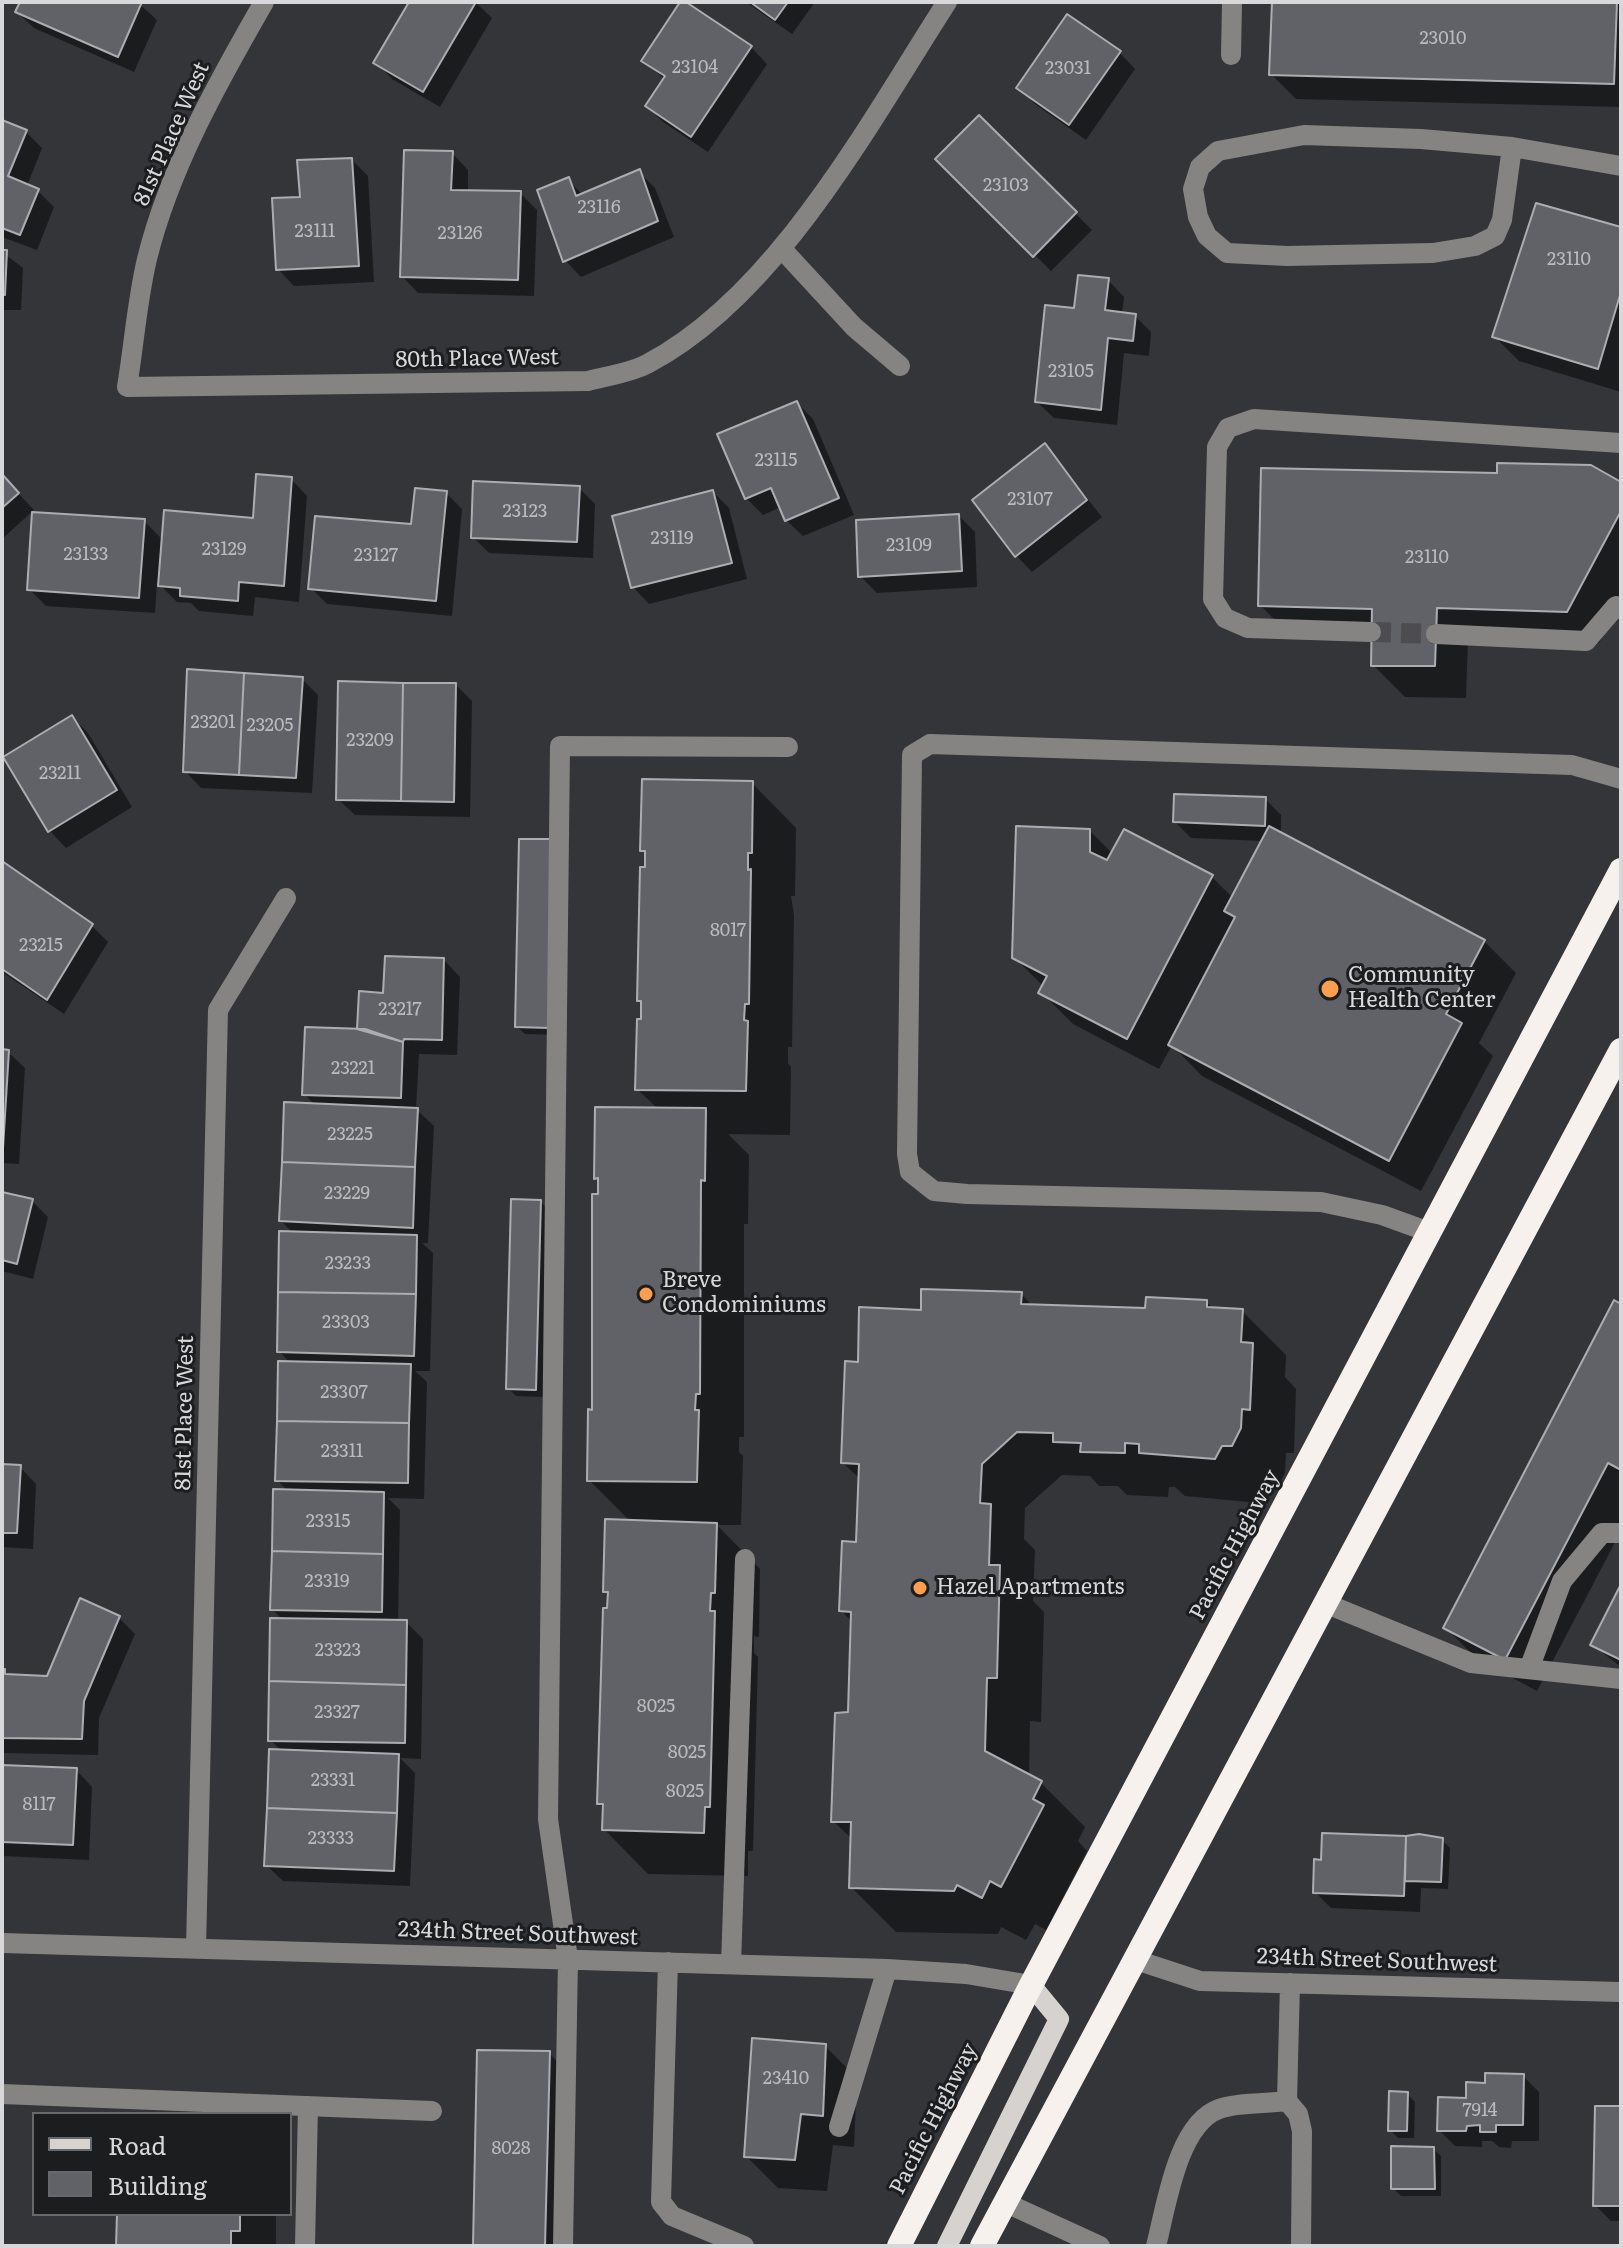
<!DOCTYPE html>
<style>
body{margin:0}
#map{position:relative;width:1623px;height:2248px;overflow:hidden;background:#343539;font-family:Literata,serif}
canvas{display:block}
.frame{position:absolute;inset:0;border:4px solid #d8d8db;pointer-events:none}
.legend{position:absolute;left:32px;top:2112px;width:260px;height:104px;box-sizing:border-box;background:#1c1d1f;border:2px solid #67686a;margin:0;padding:10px 14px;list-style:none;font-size:24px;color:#d8d8db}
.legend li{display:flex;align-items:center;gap:16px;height:40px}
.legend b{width:40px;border:2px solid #67686a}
</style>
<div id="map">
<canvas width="1623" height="2248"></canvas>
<div class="frame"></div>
<ul class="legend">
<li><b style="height:10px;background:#d6d2cf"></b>Road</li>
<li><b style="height:22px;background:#616267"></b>Building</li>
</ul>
</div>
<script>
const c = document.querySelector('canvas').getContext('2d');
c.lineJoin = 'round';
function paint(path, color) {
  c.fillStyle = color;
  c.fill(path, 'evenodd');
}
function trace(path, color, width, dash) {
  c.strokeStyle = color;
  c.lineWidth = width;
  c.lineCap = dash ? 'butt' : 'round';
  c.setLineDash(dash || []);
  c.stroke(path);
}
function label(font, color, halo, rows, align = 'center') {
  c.font = font + ' Literata,serif';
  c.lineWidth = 6;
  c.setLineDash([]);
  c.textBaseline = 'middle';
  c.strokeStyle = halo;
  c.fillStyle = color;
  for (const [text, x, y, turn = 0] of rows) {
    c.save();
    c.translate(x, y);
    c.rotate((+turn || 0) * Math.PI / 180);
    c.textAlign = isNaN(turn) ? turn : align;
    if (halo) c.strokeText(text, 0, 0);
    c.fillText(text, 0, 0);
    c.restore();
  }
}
const shadow = new Path2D(`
 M22,2H137L157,20L134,72L34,28L17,12Z
 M411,2H475L492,18L440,107L392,79L376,62Z
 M682,2L751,47L767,64L708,152L663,122L647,106L665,80L644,60Z
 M746,2H815L792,34Z
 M1274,2H1621V107L1296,99L1272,75Z
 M1119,52L1135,69L1086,140L1035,104L1019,88Z
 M979,118L1092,230L1051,271L938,159Z
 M2,122L26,132L42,148L27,186L38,191L54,207L37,250L2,237Z
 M452,153L468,170V192L520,193L537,210L534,296L418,293L402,276Z
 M352,160L368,176L374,282L294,286L278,269L302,199Z
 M639,172L655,188L674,237L581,277L565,260L568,180L583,195Z
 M1621,230V392L1519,361L1494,336Z
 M2,252L23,268L21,310H2Z
 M1108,280L1124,297L1122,314L1135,316L1151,332L1149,356L1124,353L1117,425L1054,418L1037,402L1076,310Z
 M797,403L813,419L854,515L803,536L786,520L781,507L763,515L746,498Z
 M1045,446L1102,517L1032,572L1016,555Z
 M2,476L34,510L2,539Z
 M291,479L307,496L299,602L255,597L253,616L199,611L191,603L177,602L157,582L155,613L46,606L29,589L144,521L164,541L255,520Z
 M1621,484V602L1599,643L1468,639L1466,698L1405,697L1373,665V639L1292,637L1260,605Z
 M579,488L595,504L593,558L489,553L473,537Z
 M713,492L729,508L747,579L649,604L633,587Z
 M446,493L462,509L452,616L327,604L311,588L413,526Z
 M959,516L975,532L977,587L877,593L860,576Z
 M302,679L318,695L312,793L201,788L185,771Z
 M456,685L472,701L470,817L355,815L338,799Z
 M72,717L88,733L132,807L66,848L50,831L5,758Z
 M752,783L796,828L795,896H791L794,915L792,1047H788V1063L791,1067L790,1135L728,1134L749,1155L748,1224H744V1437H739V1452L743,1456L741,1525H717L760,1569L759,1637L754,1636V1653L758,1657L753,1851H748V1876L648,1874L604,1829L605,1809L599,1803L610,1595L605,1591L631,1522L589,1480L595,1394L592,1391L594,1196H600V1182L596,1178L659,1110L637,1089L647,869V854L642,850Z
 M1265,799L1281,815V834L1484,941L1516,973L1479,1043L1493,1056L1421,1191L1202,1076L1172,1045L1159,1069L1073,1024L1041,992L1044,987L1014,957L1090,831L1113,854L1211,876L1233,898L1263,841L1191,838L1175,822Z
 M521,841L557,1035L525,1034L517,1027Z
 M2,864L92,926L108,942L64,1014L2,972Z
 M444,960L460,977L457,1055L419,1054L416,1109L434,1126L428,1243H422L433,1253L430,1371H415L427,1382L424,1499L388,1498L400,1510L398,1622H406L423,1639L421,1759L400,1758L415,1773L410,1886L283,1881L266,1865L282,1751L270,1740L284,1621L272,1609L289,1492L277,1480L291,1364L279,1351L294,1234L281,1221L315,1105L304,1094L385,995Z
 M2,1051L8,1052L25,1068L19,1164L2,1163Z
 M2,1194L32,1201L48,1217L33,1279L2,1271Z
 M541,1202L548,1210L543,1397L516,1396L508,1388Z
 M1021,1294L1033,1306L1147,1310L1207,1302L1213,1309L1242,1311L1286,1355L1285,1377L1296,1389L1294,1453H1286L1285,1473L1276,1489H1266L1259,1503L1185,1496L1175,1487H1169L1168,1497L1127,1495L1118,1486H1099L1090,1476L1062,1475L1025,1508L1024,1539L1035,1550L1033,1601L1044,1612L1041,1722L1030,1721L1029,1776L1041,1783L1085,1827L1078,1841L1087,1851L1046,1930L1035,1924L1026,1940L1001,1927L998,1934L896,1932L851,1887L853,1840L833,1821L850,1714L852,1622L841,1610L858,1544L860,1479L843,1463L859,1364L922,1312Z
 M1621,1306V1531L1537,1691L1477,1659L1446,1628Z
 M2,1466L20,1467L36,1484L33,1549L2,1547Z
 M1621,1588V1667L1593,1645Z
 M119,1618L135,1634L99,1718L98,1755L2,1753V1671L10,1676L48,1678Z
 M2,1767L76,1770L92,1787L89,1860L2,1856Z
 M1324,1835L1442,1840L1450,1848L1448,1889L1421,1888L1420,1912L1331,1908L1315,1892L1323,1862Z
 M825,2046L857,2078L854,2147L833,2145L827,2191L778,2188L746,2156Z
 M549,2053L573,2078L570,2246H475Z
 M1523,2076L1539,2092V2141H1512L1511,2148L1499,2147L1492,2141H1482V2147L1455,2146L1439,2130L1487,2085Z
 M1407,2094L1415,2102L1414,2138H1398L1390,2130Z
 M1621,2108V2221H1611L1595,2205Z
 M1433,2149L1441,2156V2196H1401L1393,2188Z
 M119,2214H276V2246H118Z`);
const building = new Path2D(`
 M20,2H142L118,57L15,12Z
 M409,2H476L423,92L373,63Z
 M680,2H686L752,46L691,137L645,106L665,76L641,61Z
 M750,2H788L775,20Z
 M1272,2H1617L1614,84L1269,75Z
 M1067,14L1121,51L1069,125L1016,88Z
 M979,115L1077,212L1033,257L935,159Z
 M2,120L27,130L8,176L39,189L20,235L2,228Z
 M404,150L453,151L451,190L521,191L518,280L400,277Z
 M352,158L359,266L276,270L272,198L300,197L297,160Z
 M640,169L658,221L563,262L537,190L569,177L576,196Z
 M1536,203L1621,227V292L1598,369L1492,337Z
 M2,250H7L5,295H2Z
 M1078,275L1109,278L1105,310L1136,314L1133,341L1108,338L1101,410L1035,402L1045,305L1074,308Z
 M797,401L839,498L785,521L771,488L745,499L717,434Z
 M1045,443L1087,500L1015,557L972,500Z
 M1497,463L1591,465L1621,482V511L1567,612L1437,608L1435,666H1371L1372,609L1258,606L1261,468L1497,473Z
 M2,474L19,493L2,508Z
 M256,474L292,477L284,586L239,582L238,601L180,596V588L158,586L164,510L253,518Z
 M473,481L580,486L577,542L471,538Z
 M415,488L447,491L436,601L308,589L315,516L411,524Z
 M713,490L732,563L631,588L612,516Z
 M32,512L145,519L139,598L27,590Z
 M959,514L962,571L858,577L856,520Z
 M187,669L244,673L239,775L183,772Z
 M244,673L303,677L296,778L239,775Z
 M338,681L403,683L401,801L336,800Z
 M403,683H456L454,802L401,801Z
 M72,715L117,790L48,832L3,757Z
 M642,779L753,781L752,853H748V870L751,869L749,1004H745L744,1020L748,1021L746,1091L635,1090L637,1019H641V1001H637L640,867H645V851H640Z
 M1174,794L1266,797L1265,826L1173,822Z
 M1016,826L1090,829V852L1107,860L1124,829L1213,875L1127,1039L1038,993L1047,976L1012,958Z
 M1269,826L1485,940L1446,1014L1462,1023L1389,1161L1168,1045L1235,917L1224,911Z
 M519,839H554L550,1028L515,1027Z
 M2,861L93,924L47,1000L2,969Z
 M385,956L444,958L442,1040L404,1039L403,1042L357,1029L359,991L383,993Z
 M305,1027L365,1029L403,1042L401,1098L302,1095Z
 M2,1049L9,1050L3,1148H2Z
 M284,1102L418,1108L415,1167L282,1162Z
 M595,1107L706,1108L705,1181L701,1180L700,1394H696L695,1410H699L697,1482L587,1481L588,1409L592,1410V1194H598V1178L594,1179Z
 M282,1162L415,1167L413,1228L279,1221Z
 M2,1192L33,1199L17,1264L2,1260Z
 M511,1199L541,1200L536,1390L506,1389Z
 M279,1231L417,1235L416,1294L278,1292Z
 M921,1289L1022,1292L1021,1304L1145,1308L1146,1297L1207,1300V1307L1243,1309L1241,1342L1253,1343L1250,1410L1242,1409L1241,1428L1232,1446H1222L1215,1459L1139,1453V1444L1125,1443V1453L1080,1452L1081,1443L1053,1442V1433L1017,1432L982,1464L980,1503L991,1504L989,1565H1000L997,1678H987L985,1751L1042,1781L1033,1799L1044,1805L1001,1887L990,1881L982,1898L957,1885L954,1891L849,1888L851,1822H831L835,1713L848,1712L851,1612L839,1611L842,1541L856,1542L859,1464L841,1463L845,1361L858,1362L859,1307L921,1310Z
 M278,1292L416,1294L414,1356L277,1352Z
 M1614,1300L1621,1304V1470L1608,1463L1505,1660L1443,1628Z
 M278,1361L411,1364L409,1423L277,1421Z
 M277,1421L409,1423L408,1483L275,1481Z
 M2,1464L21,1465L17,1533H2Z
 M273,1489L384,1492L383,1554L272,1551Z
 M605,1519L717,1523L715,1593H711L710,1611H715L710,1807H705L704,1833L602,1830L603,1804H597L603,1608H607L608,1592H603Z
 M272,1551L383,1554L382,1612L270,1610Z
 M1621,1584V1660L1590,1645Z
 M80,1598L120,1616L84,1701L82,1739L2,1738V1669H5V1674L47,1676Z
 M270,1618L407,1620L406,1685L269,1681Z
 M269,1681L406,1685L405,1743L268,1741Z
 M269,1749L399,1754L397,1813L267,1808Z
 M2,1765L77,1768L73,1845L2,1842Z
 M267,1808L397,1813L394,1871L264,1866Z
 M1322,1833L1406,1836L1404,1896L1313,1893L1314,1859L1321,1860Z
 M1419,1834L1443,1838L1441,1882L1405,1881L1406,1836Z
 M752,2038L826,2044L823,2116L801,2114L795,2160L744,2157Z
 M477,2050L550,2051L545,2246H473Z
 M1485,2073L1524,2074L1523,2125H1496V2132H1480V2125L1467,2126L1466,2131H1437L1438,2097L1466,2098V2082L1485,2083Z
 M1389,2091L1408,2092L1407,2131H1388Z
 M1595,2106H1621V2206H1593Z
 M1391,2146L1434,2147L1435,2189H1391Z
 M117,2214H240V2231H231V2246H116Z`);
const minorTunnel = new Path2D(`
 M1371,632L1436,634`);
const minor = new Path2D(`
 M264,2C218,82 169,169 147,259C137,301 134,345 127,387L588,381C607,376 630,373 647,364C777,296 869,123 947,2
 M1231,55L1232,2
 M1512,147L1502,220L1495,236L1475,246L1433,253L1287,256L1227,253L1207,236L1198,217L1193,189L1200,167L1218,151L1304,135L1421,139L1512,147L1621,166
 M781,248L854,327L900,366
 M1371,632L1248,628L1225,618L1213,599L1217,447L1228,428L1254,419L1621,443
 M1436,634L1586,641L1616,606L1621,609
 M1429,1232L1382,1215L1321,1202L967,1194L934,1191L910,1172L907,1154L912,755L930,744L1572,765L1621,779
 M1327,1604L1471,1663L1621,1679
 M1529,1669L1562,1581L1602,1533H1621
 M2,1943L887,1969L966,1974L1031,1985
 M196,1948L218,1010L286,898
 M1136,1960L1200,1981L1621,1992
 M668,1962L661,2202L672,2216L744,2246
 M731,1964L745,1559
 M1290,1983L1287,2101L1298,2114L1302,2131L1301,2246
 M2,2094L432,2111
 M839,2127L887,1969
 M1004,2202L1100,2246
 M305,2246L308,2106
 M563,2246L568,1959L548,1819L560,746L788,747
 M1156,2246C1166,2208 1177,2124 1219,2109C1238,2102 1266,2104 1287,2101`);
const major = new Path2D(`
 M947,2246L1059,2019L1031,1985`);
const highway = new Path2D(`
 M899,2246L1031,1985L1621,870
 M982,2246L1621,1050`);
const markers = [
 [1330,989,10,"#fb9e50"],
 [646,1294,8,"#fb9e50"],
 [920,1588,8,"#fb9e50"]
];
const numberNames = [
 ["23010",1443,39],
 ["23104",695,68],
 ["23031",1068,69],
 ["23103",1006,186],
 ["23116",599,208],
 ["23111",315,232],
 ["23126",460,234],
 ["23110",1569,260],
 ["23105",1071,372],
 ["23115",776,461],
 ["23107",1030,500],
 ["23123",525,512],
 ["23119",672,539],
 ["23109",909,546],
 ["23129",224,550],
 ["23133",86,555],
 ["23127",376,556],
 ["23110",1427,558],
 ["23201",213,723],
 ["23205",270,726],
 ["23209",370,741],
 ["23211",60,774],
 ["8017",728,931],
 ["23215",41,946],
 ["23217",400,1010],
 ["23221",353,1069],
 ["23225",350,1135],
 ["23229",347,1194],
 ["23233",348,1264],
 ["23303",346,1323],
 ["23307",344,1393],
 ["23311",342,1452],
 ["23315",328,1522],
 ["23319",327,1582],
 ["23323",338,1651],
 ["8025",656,1707],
 ["23327",337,1713],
 ["8025",687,1753],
 ["23331",333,1781],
 ["8025",685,1792],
 ["8117",39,1805],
 ["23333",331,1839],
 ["23410",786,2079],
 ["7914",1480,2111],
 ["8028",511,2149]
];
const streetNames = [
 ["81st Place West",172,134,-66],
 ["80th Place West",477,359,-1],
 ["81st Place West",185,1413,-89],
 ["Pacific Highway",1235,1545,-62],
 ["234th Street Southwest",518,1934,2],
 ["234th Street Southwest",1377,1961,2],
 ["Pacific Highway",934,2119,-63]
];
const poiNames = [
 ["Community",1348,976],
 ["Health Center",1348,1001],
 ["Breve",662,1281],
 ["Condominiums",662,1306],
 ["Hazel Apartments",936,1588]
];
paint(shadow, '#0007');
paint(building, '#616267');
trace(building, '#acadb2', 2);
trace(minorTunnel, '#4d4d51', 20, [20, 10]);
trace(minor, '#868482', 20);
trace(major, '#d6d2cf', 20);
trace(highway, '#f6f1ed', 24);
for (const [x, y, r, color] of markers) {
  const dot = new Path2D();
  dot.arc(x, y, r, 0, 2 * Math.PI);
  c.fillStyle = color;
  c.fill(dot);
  trace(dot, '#1c1d1f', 3);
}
label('18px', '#bababe', null, numberNames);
label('22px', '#d8d8db', '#1c1d1f', streetNames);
label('22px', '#d8d8db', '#1c1d1f', poiNames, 'left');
</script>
